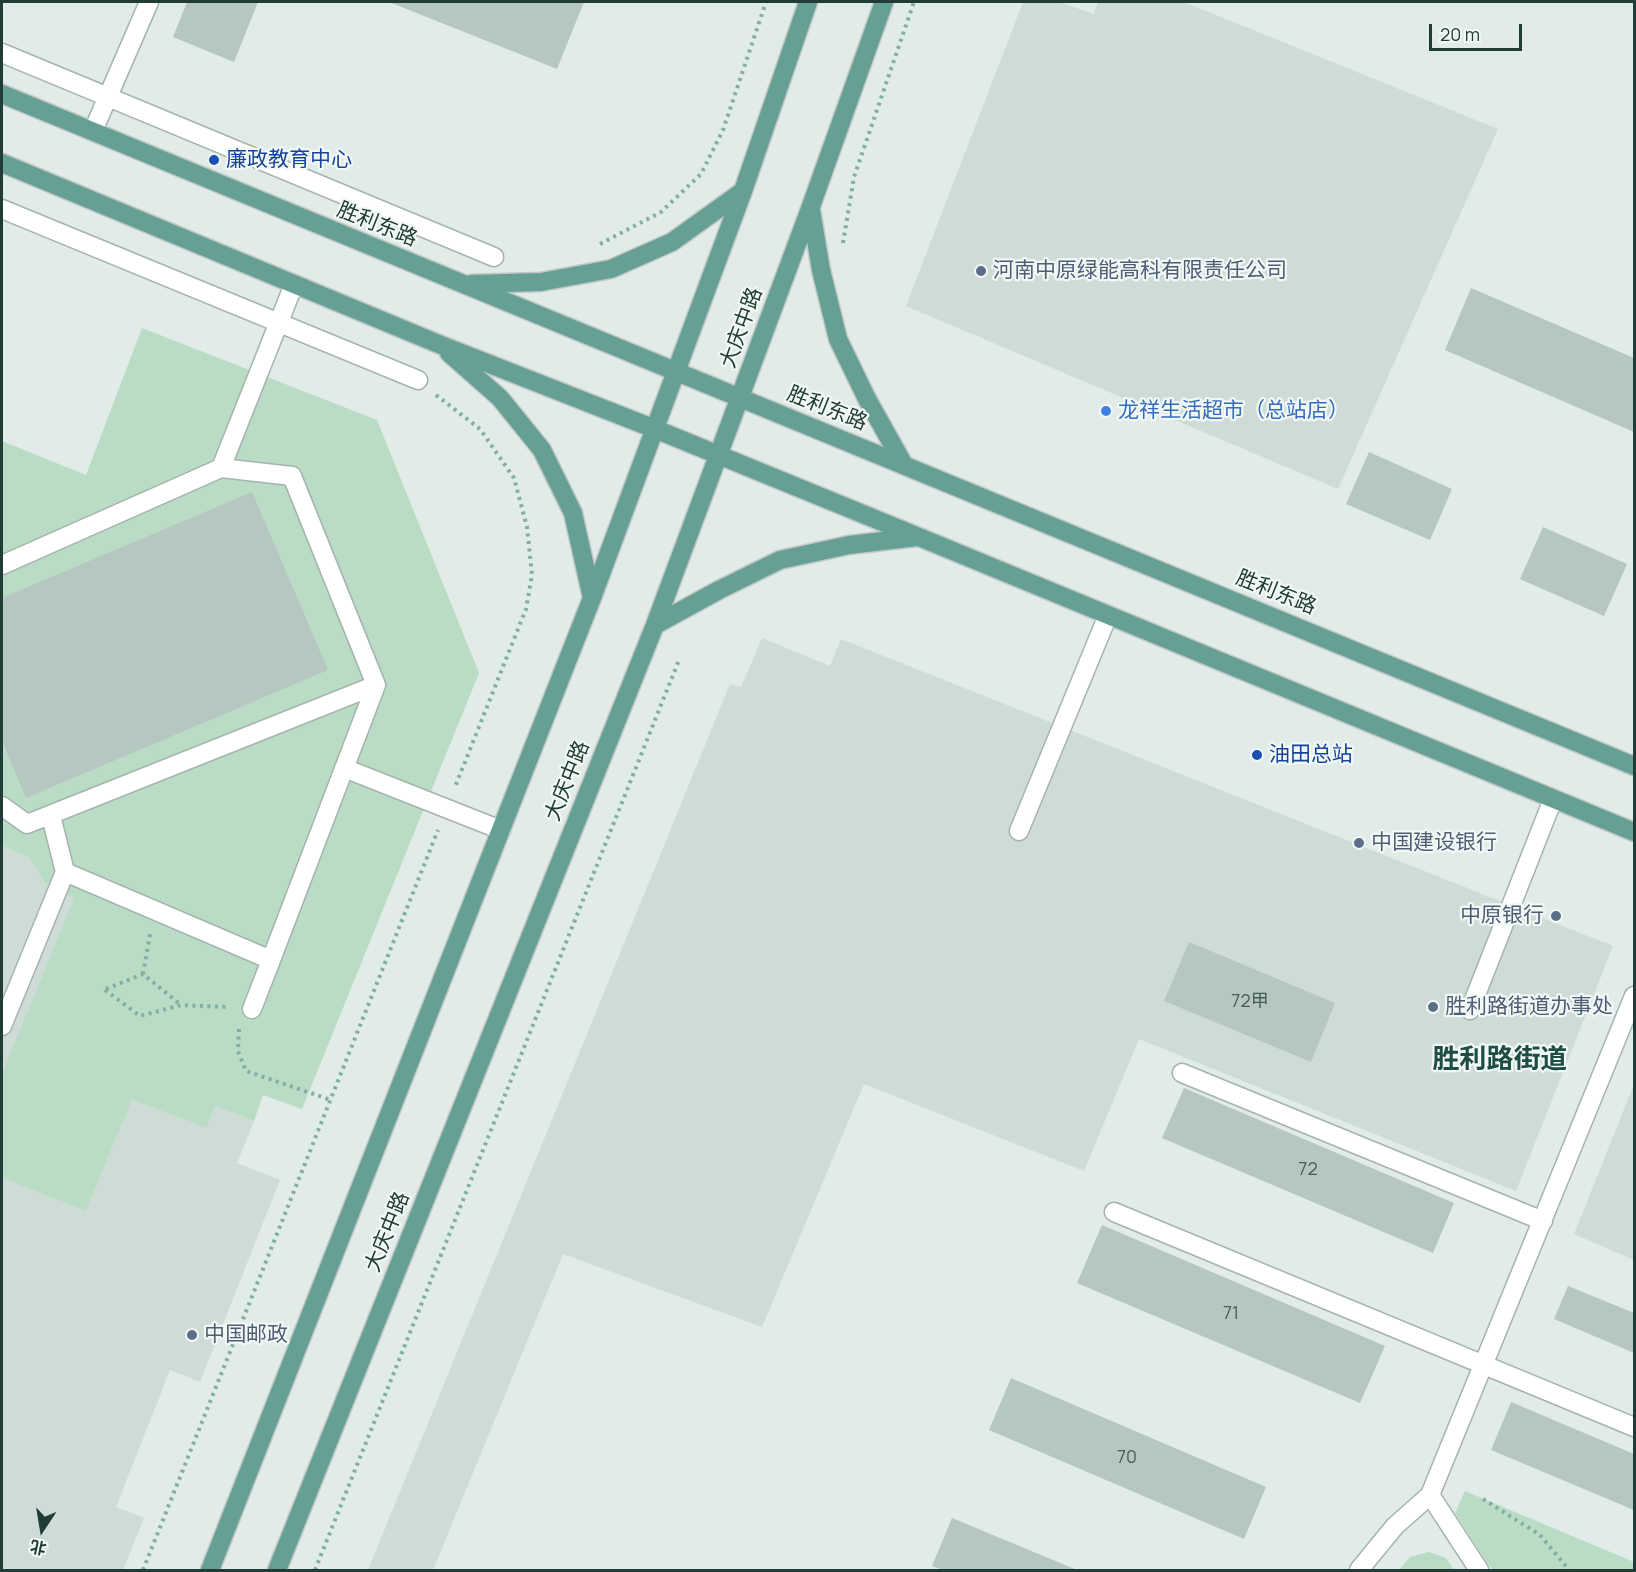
<!DOCTYPE html>
<meta charset="utf-8">
<style>
body{margin:0}
#map{position:relative;width:1636px;height:1572px;overflow:hidden;background:#e1ebe7;font-family:Manrope,"Noto Sans SC",sans-serif}
canvas{display:block}
.frame{position:absolute;inset:0;border:3px solid #213c36;pointer-events:none}
.north{position:absolute;left:12px;top:1500px;width:60px;height:60px;-webkit-text-stroke:4px #f1f8f5;paint-order:stroke;rotate:192deg;font-size:16px;font-weight:700;line-height:24px;text-align:center;color:#213c36}
.north::after{content:'';display:block;margin:auto;width:21px;height:27px;background:#213c36;clip-path:polygon(50% 0,100% 100%,50% 72%,0 100%)}
.scale{position:absolute;left:1429px;top:24px;width:93px;height:27px;box-sizing:border-box;border:3px solid #213c36;border-top:0;padding-left:8px;font-size:18px;line-height:21px;white-space:nowrap;color:#213c36;-webkit-text-stroke:4px #f1f8f5;paint-order:stroke}
</style>
<div id="map">
<canvas width="1636" height="1572"></canvas>
<div class="frame"></div>
<div class="north">北</div>
<div class="scale">20 m</div>
</div>
<script>
const c = document.querySelector('canvas').getContext('2d');
c.lineJoin = 'round';
function paint(path, color) {
  c.fillStyle = color;
  c.fill(path, 'evenodd');
}
function trace(path, color, width, dash) {
  c.strokeStyle = color;
  c.lineWidth = width;
  c.lineCap = dash ? 'butt' : 'round';
  c.setLineDash(dash || []);
  c.stroke(path);
}
function label(font, color, halo, rows, align = 'center') {
  c.font = font + ' Manrope,"Noto Sans SC",sans-serif';
  c.lineWidth = 4.5;
  c.setLineDash([]);
  c.textBaseline = 'middle';
  c.strokeStyle = halo;
  c.fillStyle = color;
  for (const [text, x, y, turn = 0] of rows) {
    c.save();
    c.translate(x, y);
    c.rotate((+turn || 0) * Math.PI / 180);
    c.textAlign = isNaN(turn) ? turn : align;
    if (halo) c.strokeText(text, 0, 0);
    c.fillText(text, 0, 0);
    c.restore();
  }
}
const built = new Path2D(`
 M1023,2H1059L1094,14L1098,2H1184L1498,129L1338,489L906,306Z
 M762,638L830,666L841,639L1613,946L1516,1191L1139,1039L1084,1171L864,1084L762,1327L563,1254L433,1570H368L730,684L741,687Z
 M2,846L29,857L45,883L74,898L2,1073Z
 M1634,1084V1260L1574,1234Z
 M132,1100L207,1128L215,1106L254,1121L237,1163L280,1180L200,1382L170,1370L116,1507L144,1518L123,1570H2V1178L86,1211Z`);
const green = new Path2D(`
 M142,328L377,420L479,673L302,1109L263,1095L254,1121L215,1106L207,1128L132,1100L86,1211L2,1178V1073L74,898L45,883L29,857L2,846V441L86,475Z
 M1465,1491L1634,1562V1570H1492L1455,1513Z
 M1429,1552L1446,1558L1454,1570H1399L1410,1557Z`);
const building = new Path2D(`
 M187,2H258L234,62L173,37Z
 M389,2H584L557,69Z
 M1471,288L1634,358V432L1445,350Z
 M1369,452L1452,489L1430,540L1346,504Z
 M252,492L328,670L26,798L2,741V598Z
 M1543,527L1627,564L1604,616L1520,579Z
 M1189,942L1335,1003L1311,1062L1164,1001Z
 M1184,1088L1454,1203L1433,1253L1162,1138Z
 M1102,1225L1385,1346L1360,1403L1077,1283Z
 M1568,1286L1634,1313V1353L1554,1319Z
 M1011,1378L1266,1487L1244,1539L989,1430Z
 M1511,1402L1634,1454V1510L1491,1450Z
 M952,1518L1077,1570H943L932,1566Z`);
const path = new Path2D(`
 M843,243L854,177L914,2
 M600,244L661,212L701,174L723,130L766,2
 M436,395L480,429L514,478L527,527L532,575L526,609L455,787
 M143,974L150,934
 M106,989L143,974L181,1005
 M105,990L140,1016L181,1005L227,1007
 M239,1029L238,1051L246,1071L331,1100
 M1483,1499L1540,1535L1569,1570
 M143,1570L438,830
 M315,1570L679,660`);
const minor = new Path2D(`
 M2,53L494,257
 M93,131L149,2
 M2,209L418,380
 M221,468L294,284
 M2,565L221,468L292,476L376,685L271,960L65,872L51,816
 M344,768L501,830
 M2,806L27,824L376,685
 M1019,831L1108,615
 M252,1009L271,960
 M1470,1010L1553,799
 M2,1026L65,872
 M1182,1073L1543,1221
 M1114,1212L1634,1427
 M1430,1495L1479,1570
 M1359,1570L1395,1526L1430,1495L1634,996`);
const major = new Path2D(`
 M2,94L1634,766
 M2,163L441,345L655,429L919,537L1634,832
 M811,210L821,270L838,339L867,399L904,465
 M471,284L541,282L611,269L672,242L743,191
 M449,353L500,398L542,450L573,513L592,598
 M655,625L719,590L780,560L849,545L917,537
 M210,1570L592,598L743,191L808,2
 M277,1570L655,625L810,209L884,2`);
const markers = [
 [214,160,6,"#1a4fb4"],
 [981,271,6,"#5c6f8a"],
 [1106,411,6,"#3f7fe0"],
 [1257,755,6,"#1a4fb4"],
 [1359,843,6,"#5c6f8a"],
 [1556,916,6,"#5c6f8a"],
 [1433,1007,6,"#5c6f8a"],
 [192,1335,6,"#5c6f8a"]
];
const numberNames = [
 ["72甲",1250,1002],
 ["72",1308,1170],
 ["71",1231,1314],
 ["70",1127,1458]
];
const transitNames = [
 ["廉政教育中心",226,160],
 ["油田总站",1269,755]
];
const streetNames = [
 ["胜利东路",377,225,22],
 ["大庆中路",742,328,-70],
 ["胜利东路",827,409,22],
 ["胜利东路",1276,593,22],
 ["大庆中路",568,781,-68],
 ["大庆中路",388,1232,-68]
];
const serviceNames = [
 ["河南中原绿能高科有限责任公司",993,271],
 ["中国建设银行",1371,843],
 ["中原银行",1544,916,"right"],
 ["胜利路街道办事处",1445,1007],
 ["中国邮政",204,1335]
];
const shopNames = [
 ["龙祥生活超市（总站店）",1118,411]
];
const districtNames = [
 ["胜利路街道",1500,1060]
];
paint(built, '#cfdbd6');
paint(green, '#badcc5');
paint(building, '#b6c6c0');
trace(minor, '#a4b3ae', 21);
trace(major, '#c1c8c7', 21);
trace(path, '#82aea3', 4, [3, 4.5]);
trace(minor, '#fff', 18);
trace(major, '#66a095', 18);
for (const [x, y, r, color] of markers) {
  const dot = new Path2D();
  dot.arc(x, y, r, 0, 2 * Math.PI);
  c.fillStyle = color;
  c.fill(dot);
  trace(dot, '#f1f8f5', 2);
}
label('18px', '#465e58', null, numberNames);
label('21px', '#164399', '#f1f8f5', transitNames, 'left');
label('21px', '#213c36', '#f1f8f5', streetNames);
label('21px', '#4e5e75', '#f1f8f5', serviceNames, 'left');
label('21px', '#366cbe', '#f1f8f5', shopNames, 'left');
label('bold 27px', '#1e4d45', '#f1f8f5', districtNames);
</script>
